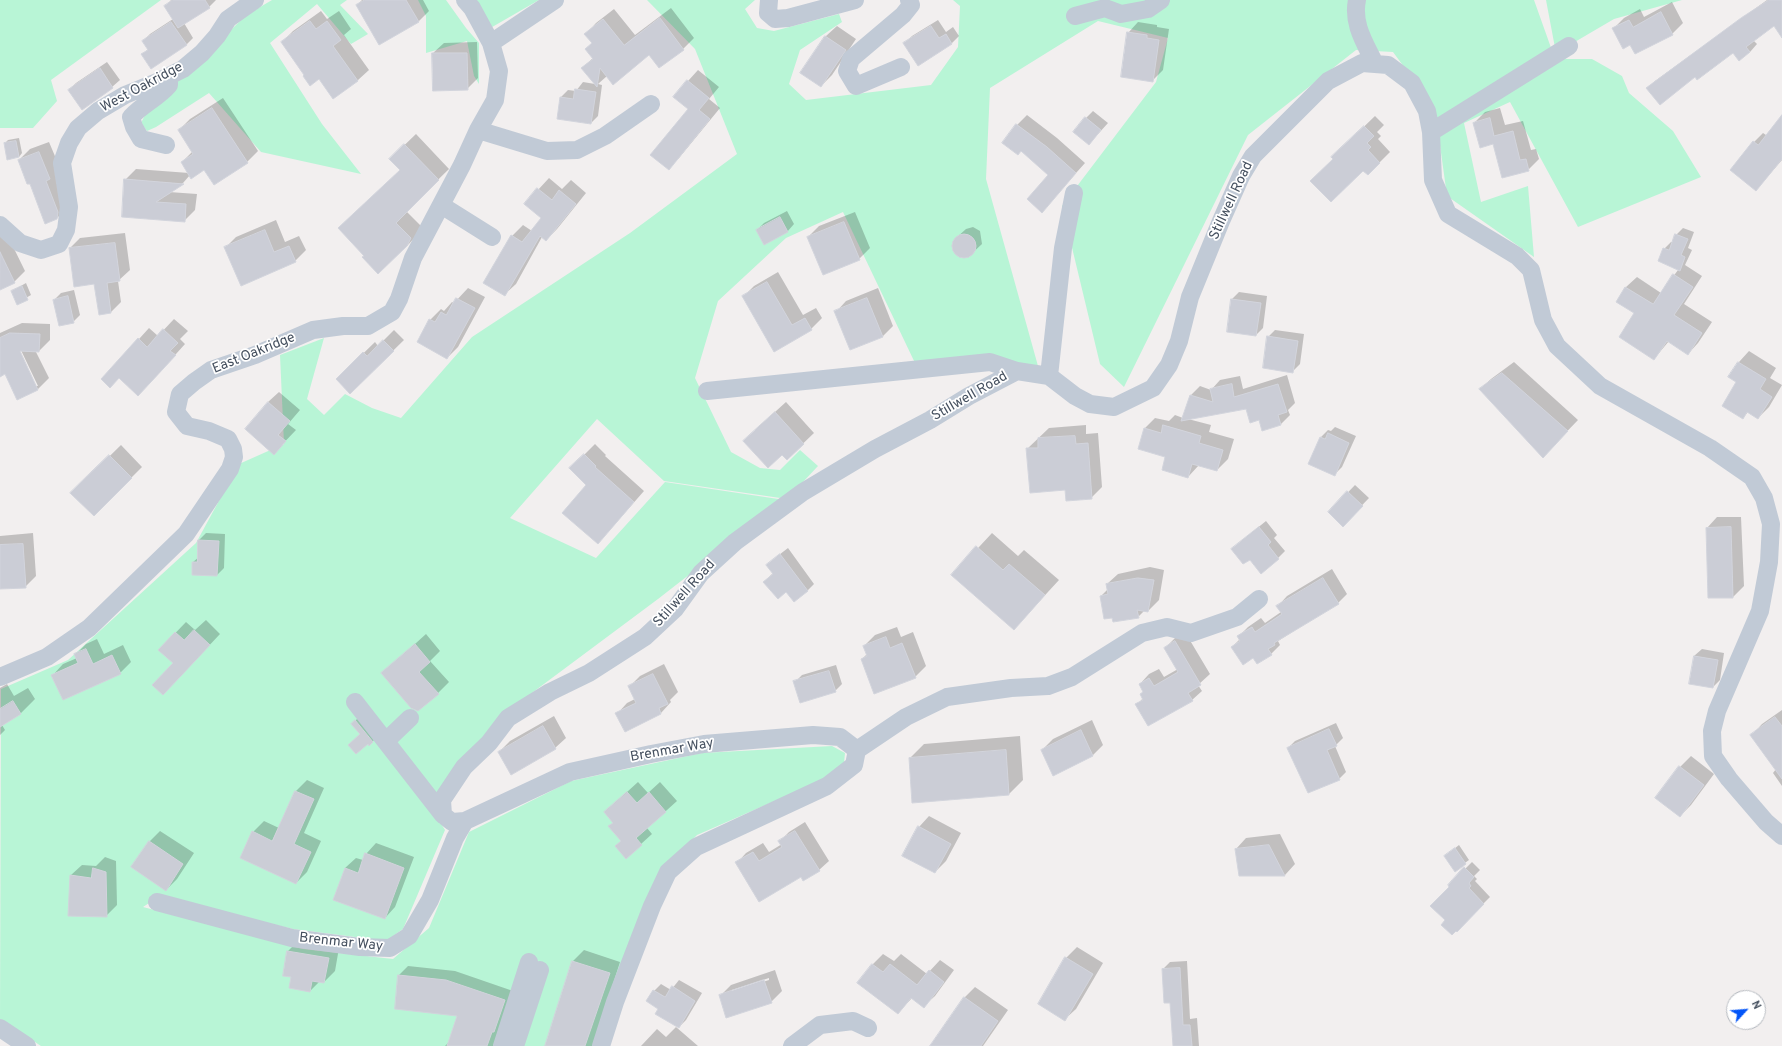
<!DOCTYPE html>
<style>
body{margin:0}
#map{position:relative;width:1782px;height:1046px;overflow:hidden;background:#f2efef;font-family:Overpass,sans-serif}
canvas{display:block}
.north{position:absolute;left:1726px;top:990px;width:40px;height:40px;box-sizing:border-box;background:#fff;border:1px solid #b5b9bf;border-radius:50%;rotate:64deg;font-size:11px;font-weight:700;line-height:16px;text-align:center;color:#45505f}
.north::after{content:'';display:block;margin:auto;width:14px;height:18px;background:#0355f8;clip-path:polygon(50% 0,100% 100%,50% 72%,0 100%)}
</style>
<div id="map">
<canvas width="1782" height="1046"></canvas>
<div class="north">N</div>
</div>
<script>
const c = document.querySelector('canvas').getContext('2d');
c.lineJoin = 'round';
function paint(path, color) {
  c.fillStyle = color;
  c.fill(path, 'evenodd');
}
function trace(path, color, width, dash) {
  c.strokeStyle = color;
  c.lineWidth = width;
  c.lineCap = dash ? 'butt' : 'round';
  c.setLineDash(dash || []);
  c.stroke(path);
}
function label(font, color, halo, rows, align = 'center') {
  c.font = font + ' Overpass,sans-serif';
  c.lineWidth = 3.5;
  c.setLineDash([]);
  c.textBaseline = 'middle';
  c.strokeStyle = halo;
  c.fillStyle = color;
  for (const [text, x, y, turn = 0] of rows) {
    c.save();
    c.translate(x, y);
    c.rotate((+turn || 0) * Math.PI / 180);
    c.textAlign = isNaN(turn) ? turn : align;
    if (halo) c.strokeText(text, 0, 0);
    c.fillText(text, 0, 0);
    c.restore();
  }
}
const green = new Path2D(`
 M0,0H161L51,80L57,101L33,128H0Z
 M272,0H347L340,5L368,34L351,44L317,4L270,43L322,124L361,174L261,152L209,93L156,127L147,131L141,123L147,111L177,75L218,43L245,16Z
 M418,0H446L466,28L479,43V84L474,76L467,41L426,53V16Z
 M467,0H539L487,30Z
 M647,0H755L745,9L757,28L774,31L839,14L842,22L800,50L789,84L806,100L931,85L958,47L960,6L953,0H1534L1555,59H1592L1622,76L1629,93L1673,131L1701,177L1578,227L1510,102L1464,123L1481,202L1528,186L1534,257L1447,196L1435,109L1393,52L1356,50L1248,135L1124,387L1100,364L1062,206L1156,82L1168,38L1098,21L990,88L986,179L1038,366L915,363L843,212L786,238L718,301L695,378L731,452L760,468L780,470L800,450L818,466L787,499L664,481L597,419L510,518L596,558L665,482L785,500L658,599L505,713L431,808L445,830L403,929L386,941L293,929L158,897L143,907L303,949L393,959L429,928L469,832L571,781L702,753L832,746L845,753L844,763L825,779L697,835L665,868L597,1046H41L0,1019L1,689L68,660L196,543L239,464L284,444L280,355L324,338L307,399L324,415L345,394L372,408L401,418L472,337L630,233L737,154L695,49Z
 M1546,0H1682L1614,19L1556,53Z`);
const shadow = new Path2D(`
 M171,0H216L209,7L184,23L193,38L186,45L142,55L148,49L143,41L150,34L173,19L165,7Z
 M362,0H423L429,11L418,22L357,5Z
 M1767,0H1782V20L1753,40L1757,44L1750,52L1733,51L1695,76L1648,88L1655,81Z
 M1672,2L1683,23L1672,34L1631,44L1614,28L1624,18L1640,9L1644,17Z
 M671,8L694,38L683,49L649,53L607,76L598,84L602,85L598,116L591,123L561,97L568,90L576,91L583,82L595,84L582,68L593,58V42L586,34L596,23L614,9L635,35Z
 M321,11L327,19L339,11L351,29L344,35L369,70L358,80L334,98L319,78L305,75L282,42L293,31Z
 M938,20L946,32L953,27L959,36L952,43L918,64L905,43L912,36Z
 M1138,22L1157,25V27L1169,29L1163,70L1153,80L1128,33Z
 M837,26L856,39L832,75L821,86L801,72L826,36Z
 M477,42L478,78L467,89L433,53L444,43Z
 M107,62L120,80L112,87L69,90L76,83Z
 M698,70L719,87L709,99L720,108L679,158L669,168L689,109L688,81Z
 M223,98L258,151L247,162L215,183L205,169L190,175L183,183L169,192L197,194L195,210L185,220L123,216L125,180L136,169L189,173L182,162L193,151L179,130L190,119Z
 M1500,108L1505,125L1523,121L1531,150L1536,149L1539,159L1528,170L1494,143L1474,123L1485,112Z
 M1093,111L1108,123L1089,144L1086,118Z
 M1027,115L1057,138L1085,163L1051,201L1050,174L1017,125Z
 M1375,116L1384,125L1377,132L1381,136L1378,139L1390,152L1368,174L1343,147Z
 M1782,116V160L1756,190L1754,142L1763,133L1766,135Z
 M416,134L449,169L406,211L422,227L418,234L407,246L366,256L401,170L390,159Z
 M19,138L22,153L19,157L5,143L8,140Z
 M49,142L60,168L67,208L56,219L30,182L19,160L30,149Z
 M549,178L562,189L571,180L586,193L557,229L546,240L542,237L516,284L505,294L512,236L523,225L532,231L542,218L525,204Z
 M787,211L794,224L787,232L757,230L764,223Z
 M855,212L870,248L859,259L808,237L819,226Z
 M0,220L25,271L14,282L0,289Z
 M276,220L285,242L299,236L306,250L295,261L226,247L236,237Z
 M973,227L980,231L982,244L969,256L962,257L955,253L952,246L955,239L966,229Z
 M1683,228L1694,232L1688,248L1692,250L1685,265L1702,276L1684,304L1712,322L1698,343L1688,354L1669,341L1654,359L1636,313L1617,301L1626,287L1637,277L1661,293L1678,270L1664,249L1671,242H1673L1676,235Z
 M125,233L130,270L118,281L121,302L111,312L100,314L95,283L70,248L80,238Z
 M778,272L803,315L816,308L822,318L811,329L775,351L743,297L754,286Z
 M26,283L31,295L17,303L12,291Z
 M468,288L485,297L458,347L447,358L430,320L441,309L444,311L452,302L454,303Z
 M878,288L893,326L882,337L836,312L846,301Z
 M74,290L80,315L73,322L54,300L61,293Z
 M1239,292L1267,296L1263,328L1256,335L1232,299Z
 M174,319L188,331L180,339L185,344L149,384L139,339L149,328L158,336Z
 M22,323L50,324V340L39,351L35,350L49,378L38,389L17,399L5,373L0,376V333ZM19,346L38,386H35L17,347Z
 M394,330L404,340L350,393L337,379L375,342L378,346Z
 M1275,330L1304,334L1300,364L1293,371L1268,337Z
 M1749,351L1776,368L1770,378L1782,385L1769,407L1758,418L1748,412L1743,418L1737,382L1730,377L1739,362Z
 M1514,362L1578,420L1553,446L1480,389L1491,379Z
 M1287,375L1295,403L1288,410L1290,415L1281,424L1263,429L1260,419L1246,408L1188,419L1211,425L1209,432L1234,439L1228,459L1217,470L1199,465L1188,477L1167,456L1145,428L1155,418L1169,421L1175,415L1183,418L1191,395L1200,386L1211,390L1220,380L1240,376L1243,389Z
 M279,392L300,410L288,424L296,430L274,453L268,402Z
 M786,402L814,433L787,459L755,430Z
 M1086,425V434L1098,433L1102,487L1091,498L1066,489L1027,449L1049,428Z
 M1335,427L1356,436L1342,467L1334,475L1309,463L1321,437L1328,430L1331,431Z
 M595,444L606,455L605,456L644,491L608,532L587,485L571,468Z
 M121,445L142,467L94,515L72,493Z
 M1355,485L1369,498L1343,525L1329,512Z
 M1717,517H1741L1744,586L1733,597L1707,528Z
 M1266,521L1277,535L1274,538L1285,551L1278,558L1240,542Z
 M33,533L36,576L25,587L0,588V536Z
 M206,533L225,534L224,568L217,575L193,562L199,557V540Z
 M992,533L1018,556L1024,550L1059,580L1014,629L953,575Z
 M788,548L814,584L807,591L786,590L764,582L773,573L775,558Z
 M1150,567L1164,570L1159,600L1148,611L1145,610L1138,617H1113L1101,596L1108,589L1107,584L1118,574Z
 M1332,569L1347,594L1338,603L1278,641L1280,645L1271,654L1253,657L1232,647L1240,639L1239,636L1248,627L1261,618L1265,623L1281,612L1278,606L1287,596Z
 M206,620L220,634L174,683V663L159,650L186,622L195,630Z
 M897,627L901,637L913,632L926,666L915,677L862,659L867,654L864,646L875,635Z
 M1185,632L1210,674L1198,685L1202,691L1192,700L1137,705L1143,698L1141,694L1144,691L1140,684L1149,674L1159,669L1164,677L1178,669L1165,648L1175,638Z
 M426,634L440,651L430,661L449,682L438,693L383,673Z
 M97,639L104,654L123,645L131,662L120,673L53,675L63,664L77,658L75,655L86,644Z
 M1702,649L1724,653L1720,680L1713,687L1694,656Z
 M664,664L678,692L670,700L671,702L661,713L617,714L627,703L635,699L629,687L640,676Z
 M836,665L842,684L835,691L795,682L802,675Z
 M7,684L14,696L28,688L35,699L21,713L2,725L5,730L0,735V688Z
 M1782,710V786L1773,773L1776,769L1752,735L1762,724Z
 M554,716L566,738L555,748L499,752L510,741Z
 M359,717L379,735L372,742L361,734L352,724Z
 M1092,720L1103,745L1092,756L1042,750L1053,739Z
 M1336,723L1343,738L1335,746L1346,772L1339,779L1288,748L1295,741Z
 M1020,736L1023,780L1009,794L910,758L924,744Z
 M1691,756L1714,774L1691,805L1680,816V767Z
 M307,780L324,788L304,833L321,841L307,872L296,883L253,832L264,821L279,828L296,791Z
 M638,782L648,793L660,782L677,801L647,828L652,834L641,844L622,841L614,822L605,812Z
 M929,816L961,833L946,861L935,872L919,827Z
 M805,822L829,861L819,870L804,880L801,876L737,863L746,853L763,843L769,852L782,844L780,841L789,832Z
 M160,831L194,853L177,879L166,890L149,842Z
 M1280,834L1295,864L1285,875H1240L1236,849L1246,838Z
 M376,843L414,857L395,907L385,918L345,868L356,858L363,860L366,854Z
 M1459,845L1469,860L1455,870L1445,856Z
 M105,857L116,861L117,905L106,916L71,875L82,865L96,866Z
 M1472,862L1480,870L1474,876L1477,879L1475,881L1490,897L1457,930L1447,920L1450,887L1449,885Z
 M299,940L339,948L335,971L324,982L320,981L310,991L292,976L284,975L288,951Z
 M1077,947L1103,963L1076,1009L1065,1019L1066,958Z
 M584,950L620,962L593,1046H546L573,961Z
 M883,954L894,961L901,954L927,974L940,960L954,970L935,996L924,1006L912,998L898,1013L859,983L873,964Z
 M1187,961L1190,1019L1197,1018L1199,1046H1174L1170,1002L1163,969L1170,962Z
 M408,966L455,971L513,991L493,1046H445L449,1042L458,1015L399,975Z
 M775,970L782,991L771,1002L720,996L731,985ZM769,978V980L732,992V990Z
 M679,980L702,993L686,1020L679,1027L654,991L661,984L671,990Z
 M975,987L1008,1010L983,1046L931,1045L965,997Z
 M676,1027L698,1046H641L657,1029L666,1037Z`);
const building = new Path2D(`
 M173,0H205L210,8L178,28L164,6Z
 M365,0H406L419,22L379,45L356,5Z
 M1769,0H1782V38L1774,26L1746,47L1750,52L1739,61L1733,53L1697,80L1695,77L1660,105L1646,88L1741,18Z
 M1661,12L1673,35L1635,54L1630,45L1623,49L1612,28L1629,20L1633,27Z
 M660,18L684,50L659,68L649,55L613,85L600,68L597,87L581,68L593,59L585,49L592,43L584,34L603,19L624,45Z
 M310,21L316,29L327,21L341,40L333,46L358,81L333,99L319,79L310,86L303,76L304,75L281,42Z
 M171,22L187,45L151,69L141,54L148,50L142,41Z
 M931,26L939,38L946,34L952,44L918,66L903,43Z
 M1127,32L1147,35V38L1159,40L1153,82L1121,77Z
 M825,36L846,50L821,87L800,73Z
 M432,53H467L468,90L433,91Z
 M100,68L113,88L82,110L68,90Z
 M687,80L709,98L699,110L710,119L669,170L650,155L688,109L673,97Z
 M575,89L596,92L591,124L557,119L560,97L573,99Z
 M212,108L248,163L214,185L204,170L191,179L181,162L193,154L178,130Z
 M1782,115V159L1756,191L1730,170L1753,141L1758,145Z
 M1085,117L1101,130L1089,145L1073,132Z
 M1490,118L1494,136L1513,131L1520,160L1526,159L1529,171L1502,178L1493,144L1480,148L1473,123Z
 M1016,124L1047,147L1076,173L1042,213L1027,199L1048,175L1021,151L1018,155L1002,143Z
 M1364,126L1374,136L1367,143L1371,147L1368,150L1380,163L1368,175L1363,171L1331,202L1310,181L1333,159L1331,157Z
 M16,141L19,157L7,160L4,143Z
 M404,144L439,180L396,223L411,238L407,246L378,274L362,257L364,256L338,228L400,170L389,159Z
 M39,152L50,179L46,181L58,212L57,219L45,224L30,184H27L18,160Z
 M124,179L184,184L156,202L186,204L185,222L122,217Z
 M537,188L552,200L559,190L576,204L546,241L540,236L505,296L483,283L511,235L522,242L541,218L524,204Z
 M780,217L788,232L764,245L756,230Z
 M844,222L860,260L823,275L807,237Z
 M265,230L274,252L289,246L296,262L241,286L224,247Z
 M952 246a12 12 0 1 1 24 0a12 12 0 1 1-24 0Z
 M1675,234L1688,239L1681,255L1685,257L1680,271L1658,261L1663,248L1669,250Z
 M115,243L120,281L107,283L111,313L99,315L94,284L74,287L69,248Z
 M0,252L15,283L0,290Z
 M1673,274L1693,287L1674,315L1702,333L1688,355L1667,341L1654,360L1619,337L1634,313L1616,302L1625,287L1653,304Z
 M767,282L792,325L805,318L812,330L774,352L742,296Z
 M22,286L28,300L17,305L11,291Z
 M68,296L74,323L59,326L53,300Z
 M456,298L475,308L447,359L417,342L429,319L435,322L441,312L446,315Z
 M867,298L883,337L850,350L834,311Z
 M1231,299L1261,303L1256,336L1227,332Z
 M163,329L178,343L170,351L176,355L138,396L119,378L110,388L101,379L138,338L147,347Z
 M10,333L40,334L39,352L20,351L38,390L17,400L5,374L0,377V338Z
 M1267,336L1298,341L1293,373L1263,368Z
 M383,340L394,351L350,394L336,379L363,352L367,356Z
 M1738,362L1766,379L1760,389L1772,397L1758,419L1747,412L1743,419L1722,406L1736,382L1728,377Z
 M1502,373L1568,431L1543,458L1479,389Z
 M1232,384L1234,397L1278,384L1287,412L1278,415L1281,425L1262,431L1259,420L1250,423L1246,409L1181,421L1190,395L1213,402L1210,389Z
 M268,402L290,421L278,435L286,441L274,455L245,429Z
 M775,412L804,444L787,460L782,455L768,468L743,441Z
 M1163,425L1201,436L1199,443L1223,450L1217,471L1192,464L1188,478L1162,470L1165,457L1138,449L1144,428L1161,433Z
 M1328,433L1349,443L1335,476L1308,464L1320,437L1325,439Z
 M1075,436L1076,444L1088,443L1092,499L1066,501L1065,490L1030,493L1026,448H1038V438Z
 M584,454L596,466L595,467L634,502L598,544L562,513L586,485L569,468Z
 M109,455L132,478L94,516L70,493Z
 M1347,491L1363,506L1343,527L1328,512Z
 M1259,527L1271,542L1268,545L1279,559L1261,574L1250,560L1243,564L1231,549Z
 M1731,527L1733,598H1708L1706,528Z
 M198,540L219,541L217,576L192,575V562H197Z
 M23,544L26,588L0,589V545Z
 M976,546L1003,570L1009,564L1045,595L1014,630L951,575Z
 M780,554L808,591L794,602L786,592L778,599L763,582L773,574L766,565Z
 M1138,578L1154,580L1148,612L1137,610L1139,618L1113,622L1112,618L1104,619L1100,596L1108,594L1106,584Z
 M1323,578L1339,604L1274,643L1275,645L1268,649L1272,655L1257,664L1253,658L1243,665L1231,647L1240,641L1237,636L1252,627L1255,632L1282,614L1276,606Z
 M194,630L210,645L163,695L152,685L173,663L158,650L175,632L184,640Z
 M886,637L890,648L902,643L916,678L874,694L861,659L867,656L863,646Z
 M1175,641L1201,685L1188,693L1193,701L1148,726L1135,704L1143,700L1140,694L1143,692L1139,684L1149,678L1154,686L1178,672L1164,648Z
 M415,644L430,662L419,672L439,694L418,711L411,708L381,673Z
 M86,649L93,664L112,655L121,674L63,700L51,675L78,663L74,654Z
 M1694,656L1718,660L1713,688L1689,684Z
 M829,671L836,692L800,703L793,681Z
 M653,674L668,704L659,708L661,714L625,732L615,713L636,703L628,686Z
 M13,701L21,714L0,727V709Z
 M1775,717L1782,726V779L1750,735Z
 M355,720L373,742L369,746L368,744L356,754L348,745L360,734L351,724Z
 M543,726L556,749L511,775L498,752Z
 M1329,729L1337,746L1327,750L1340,780L1308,793L1287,748Z
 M1081,730L1093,756L1053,776L1041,750Z
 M1006,750L1009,795L912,803L909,758Z
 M1679,766L1704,785L1680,817L1655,798Z
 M295,791L314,799L294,844L311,852L296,884L240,858L252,831L272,841Z
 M627,792L637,803L649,792L666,812L636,838L642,845L626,859L615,846L621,841L608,826L613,823L604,812Z
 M918,826L951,844L935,873L902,856Z
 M795,831L820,871L803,881L801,877L759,902L735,862L753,852L759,861L782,847L778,841Z
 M149,841L183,864L166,891L131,867Z
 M1269,845L1285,876H1239L1235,849Z
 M1455,848L1466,864L1455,872L1444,856Z
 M365,853L404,868L385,919L333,900L345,868L358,873Z
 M1464,867L1474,877L1469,883L1471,886L1469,888L1484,904L1457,932L1456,931L1452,935L1441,925L1445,920L1430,906L1449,887L1448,885Z
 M93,868L106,872L107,917L68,916L70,875L91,878Z
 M287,951L329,958L324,983L312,981L310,992L289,988L291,977L283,976Z
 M1065,957L1093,974L1065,1021L1038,1004Z
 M572,961L610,973L585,1046H545Z
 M872,964L883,972L890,964L917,985L929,970L944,982L924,1008L911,998L898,1014L857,983Z
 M1180,968L1183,1025H1190L1192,1046H1173L1170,1003H1164L1162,969Z
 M398,975L446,980L505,1000L494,1032H492L487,1046H447L457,1016L395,1009Z
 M764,980L772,1003L726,1018L719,995Z
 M672,986L695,1001L679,1028L655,1014L658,1009L646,1001L653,990L665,997Z
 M964,997L998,1021L981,1046H930Z`);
const minor = new Path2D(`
 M465,0L472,8L491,43L555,0
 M769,0L768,13L775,19L788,18L855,0
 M1357,0C1352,24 1365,43 1375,64
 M1075,16L1105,8L1121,14L1148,9L1161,0
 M901,67L856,86L847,71L851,59L903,15L911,5L909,0
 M478,130L547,151L577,150L605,136L651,104
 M1431,132L1569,46
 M166,145L141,139L134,127L131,117C143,104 158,98 169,85V76
 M441,205L492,237
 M0,225L20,243L41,250L59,244L66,230L69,207L62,163L69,143L78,128L98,111L125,95L157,82L183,69L202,53L217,36L228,19L255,0
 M1049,376L1063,248L1074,193
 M707,391L990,362L1017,371
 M0,677L47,657L89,628L186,534L230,469L234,457L233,449L228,439L209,431L187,426L176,412L180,394L194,382L211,370L255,355L313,330L343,326H368L392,312L399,299L413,258L462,165L478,130L495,100L499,71L491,43
 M355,702L443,815
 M386,741L410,718
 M857,750L906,717L947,697L1011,688L1048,686L1072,677L1142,633L1167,627L1191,633L1237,617L1259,599
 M465,821L452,822L443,815L442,800L464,767L489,743L508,718L550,692L589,673L645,637L675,609L701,573L735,542L803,492L875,449L930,420L969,396L1017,371L1049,376L1075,396L1090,404L1114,407L1153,388L1169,365L1179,341L1190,297L1221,221L1241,176L1253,156L1328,81L1362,63L1388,65L1412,83L1427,111L1431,132L1433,180L1448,214L1517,256L1531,270L1543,320L1557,346L1600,386L1710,448L1752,477L1764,498L1771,524L1769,562L1760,611L1717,711L1712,731L1713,756L1729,779L1766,822L1782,836
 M157,902L292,938L360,947L390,948L409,936L430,900L455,838L465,821L570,772L651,754L704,744L813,735L840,737L857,750L854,765L827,786L696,847L668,872L652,906L615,1002L601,1046
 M0,1028L27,1046
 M502,1046L529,962
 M515,1046L540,970
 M792,1046L820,1025L853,1021L868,1028`);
const streetNames = [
 ["West Oakridge",142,88,-28],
 ["Stillwell Road",1232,201,-65],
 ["East Oakridge",254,354,-22],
 ["Stillwell Road",970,397,-30],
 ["Stillwell Road",685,594,-48],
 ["Brenmar Way",672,751,-10],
 ["Brenmar Way",341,943,6]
];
paint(green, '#b8f5d6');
paint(shadow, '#0003');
paint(building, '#cbcdd6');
trace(building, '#d2d4dc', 1);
trace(minor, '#c1cad6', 18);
label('14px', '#45505f', '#fff', streetNames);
</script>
